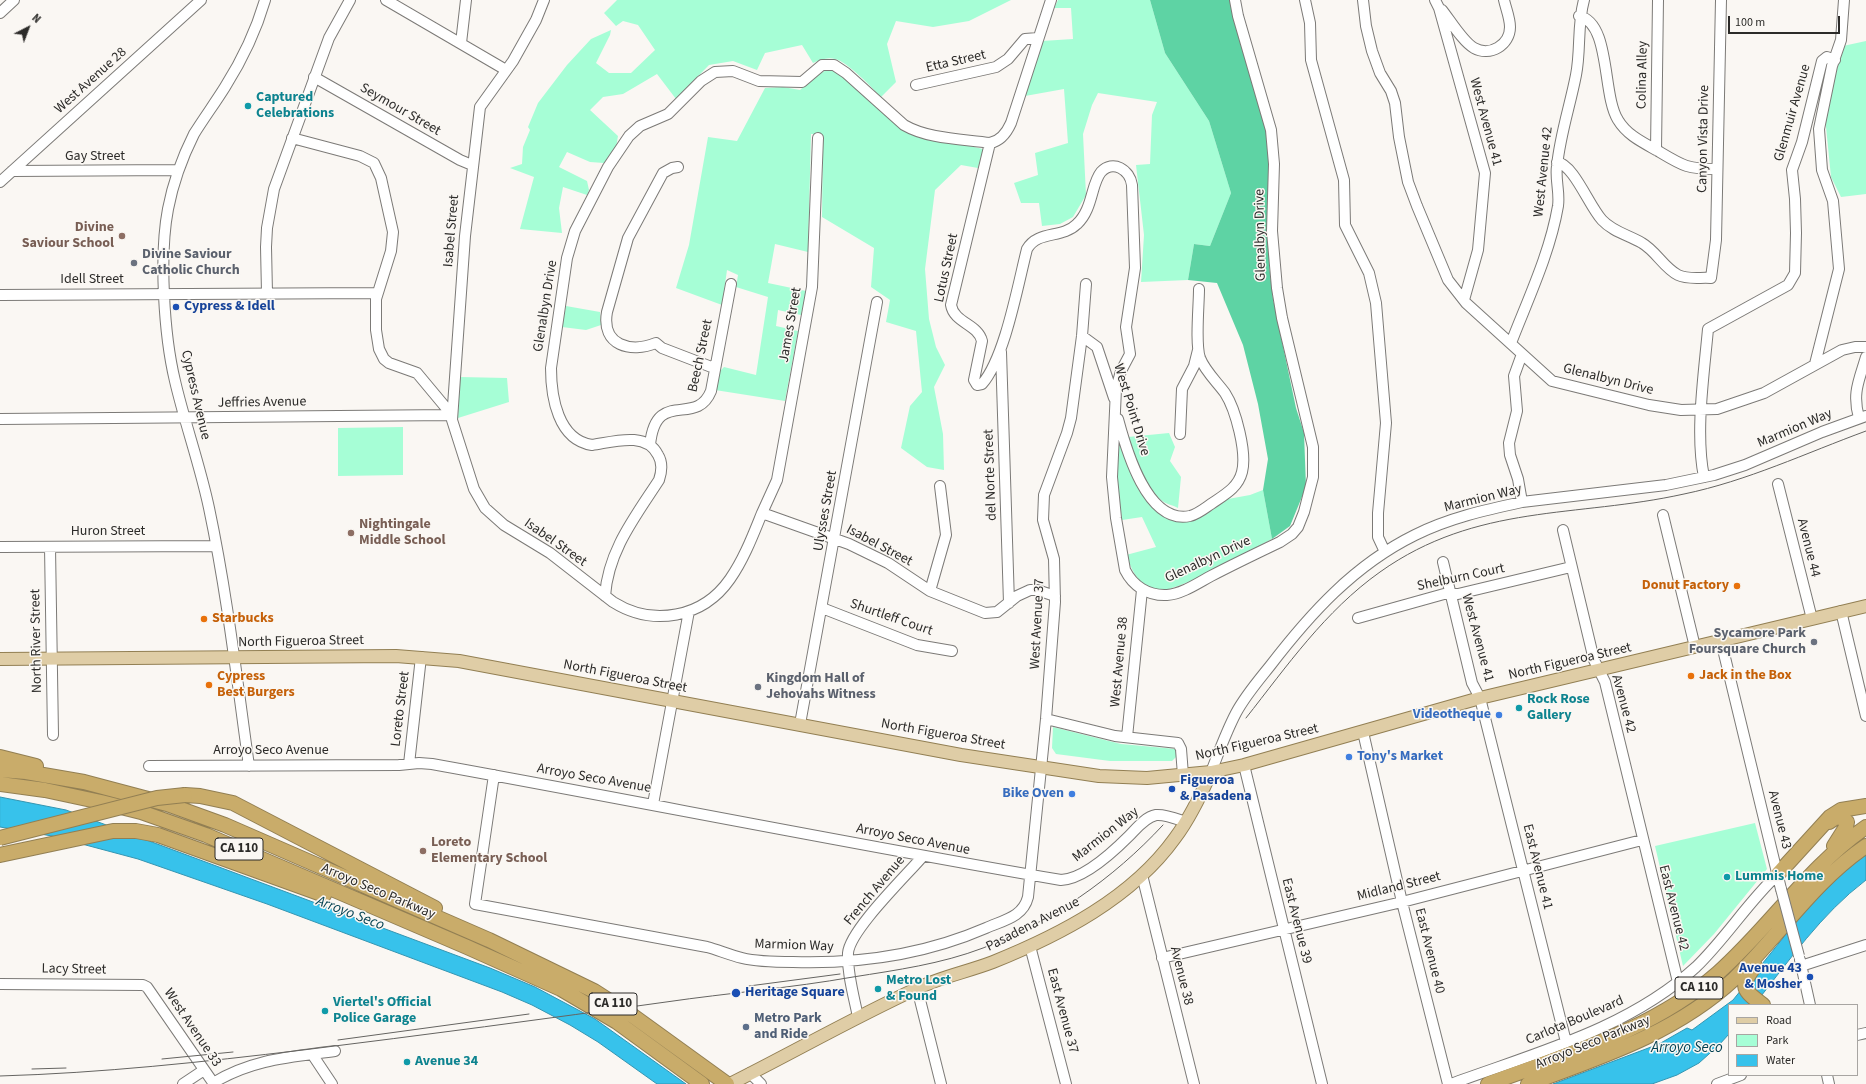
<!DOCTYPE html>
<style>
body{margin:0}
#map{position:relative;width:1866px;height:1084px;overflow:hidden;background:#faf7f3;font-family:"Source Sans 3",sans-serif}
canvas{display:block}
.legend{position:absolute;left:1728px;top:1004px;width:130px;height:72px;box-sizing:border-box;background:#faf7f3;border:1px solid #a8a5a2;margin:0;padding:5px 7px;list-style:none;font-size:12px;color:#2c2b29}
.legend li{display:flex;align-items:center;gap:8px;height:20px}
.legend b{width:20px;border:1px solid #a8a5a2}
.north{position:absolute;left:8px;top:8px;width:40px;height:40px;-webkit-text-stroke:3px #faf7f3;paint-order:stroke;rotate:42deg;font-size:11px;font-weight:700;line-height:16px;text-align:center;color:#2c2b29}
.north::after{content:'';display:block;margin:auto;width:14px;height:18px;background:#2c2b29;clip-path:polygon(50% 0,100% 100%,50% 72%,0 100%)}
.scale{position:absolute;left:1728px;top:16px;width:112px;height:18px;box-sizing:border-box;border:2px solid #2c2b29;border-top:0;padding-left:5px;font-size:12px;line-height:14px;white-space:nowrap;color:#2c2b29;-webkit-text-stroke:3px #faf7f3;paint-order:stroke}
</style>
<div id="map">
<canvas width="1866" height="1084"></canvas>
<ul class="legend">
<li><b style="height:5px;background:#dfcda6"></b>Road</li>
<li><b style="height:11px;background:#a6fed6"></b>Park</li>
<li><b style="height:11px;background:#37c2eb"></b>Water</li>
</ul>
<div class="north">N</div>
<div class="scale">100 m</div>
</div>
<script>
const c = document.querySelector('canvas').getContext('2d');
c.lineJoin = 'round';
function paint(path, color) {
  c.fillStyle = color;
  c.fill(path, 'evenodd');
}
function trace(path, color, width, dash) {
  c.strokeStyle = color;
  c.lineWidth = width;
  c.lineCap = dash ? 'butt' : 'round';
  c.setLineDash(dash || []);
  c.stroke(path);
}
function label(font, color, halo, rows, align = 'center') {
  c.font = font + ' "Source Sans 3",sans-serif';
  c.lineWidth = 3;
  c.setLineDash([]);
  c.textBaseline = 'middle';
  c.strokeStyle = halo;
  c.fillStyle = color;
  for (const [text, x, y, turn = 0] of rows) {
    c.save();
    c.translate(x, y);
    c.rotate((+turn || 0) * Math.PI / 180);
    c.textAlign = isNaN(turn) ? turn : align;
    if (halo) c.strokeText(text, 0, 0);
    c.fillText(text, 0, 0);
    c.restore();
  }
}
const green = new Path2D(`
 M617,0H1011L969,21L933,27L896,21L887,44L896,82L881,97C871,87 848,62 835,59C827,57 820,60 813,63L802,45L765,53L757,70L733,61L709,65L676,99L657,74L623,94L603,97L590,110L618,136L616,148L604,163L590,162L567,152L559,167L587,181L589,190L587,195L563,187L559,208L562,233L520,229L534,177L510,168L522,164L523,147L530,130L528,127L538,103L567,65L591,39L611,30L610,35L596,63L609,73H631L655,50L638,25L623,21L616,26L604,13Z
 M1058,0H1150L1165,53L1209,121L1231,193L1210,246L1194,244L1188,280L1141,282L1144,235L1136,165L1150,164L1152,115L1157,102L1098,93L1092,105L1083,134L1086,195L1073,217L1060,224L1042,226L1039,203H1021L1014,183L1038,175L1035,153L1068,143L1064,89L1025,96L1042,41L1073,39L1071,8H1054Z
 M1866,41V194L1841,197L1831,177L1825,117L1843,46Z
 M826,70L838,71L921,135L983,149L978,168L961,165L935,190L925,269L929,319L936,347L945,365L934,387L943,434L944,470L927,467L901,448L910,406L922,392L916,331L886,322L890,300L871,287L874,248L822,217L823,135L811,134L808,252L775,244L768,283L806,291L801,315L778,310L776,326L798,331L785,401L715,390L717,374L724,367L756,375L768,297L736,287L738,275L727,270L722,305L676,288L689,245L708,137L737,141L765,88L783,87L800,90L812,79Z
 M566,306L600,312L601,325L586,330L562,327Z
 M460,377L507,378L509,402L458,418Z
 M403,427V475L338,476V428Z
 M1169,433L1175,447L1170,461L1181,477L1178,508C1173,505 1165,504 1161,500C1143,484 1135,459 1128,437Z
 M1119,437L1127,464L1145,495L1189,520L1205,515L1228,499L1250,495L1263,490L1272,539C1241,555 1210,574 1178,586C1173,587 1168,590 1163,591C1142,593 1132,571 1126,555L1156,547L1142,517L1122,520L1117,479Z
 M1053,727L1121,744L1176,749L1177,756L1172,761H1110L1056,754L1052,748Z
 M1755,823L1767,869L1714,934L1683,966L1655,846Z`);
const forest = new Path2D(`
 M1150,0H1231L1267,131L1269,146V264L1273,299L1296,408L1304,433L1306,487L1290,526L1272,539L1263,490L1268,459L1258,404L1243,345L1217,283L1188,280L1194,244L1210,246L1231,193L1209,121L1165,53Z`);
const water = new Path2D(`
 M0,797L66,810L490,968L535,987L595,1019L686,1084H657L598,1042L570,1025L532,1005L502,992L267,904L138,859L52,836L0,827Z
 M1866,854V880C1821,914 1789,961 1754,1005H1729V1034L1719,1045L1699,1063L1677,1075L1652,1084H1553L1659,1044L1687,1028L1692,1030L1733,1000L1804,912L1848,867Z`);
const minor = new Path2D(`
 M386,0L506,70
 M544,0L536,20L513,61L480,107L465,236L452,420L474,489L485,508L504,525L550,553L613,602C653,627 703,618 730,579C744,559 753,535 762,513L849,544L888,563L930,591L985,613L997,612L1017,596L1030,590H1037L1055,596
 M1305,0L1310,23L1311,60L1344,180L1345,225L1369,273L1376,303L1386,423L1378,513V537L1385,552
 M1363,0L1366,26L1372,51L1380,73L1391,91L1395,103L1399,137L1408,182L1417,206L1448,280L1466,303L1552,381L1649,405L1681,410L1717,409L1764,393L1842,350L1855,347H1866
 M1435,0L1439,8L1485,173L1478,250L1464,300
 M1442,10C1450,20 1463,42 1474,48C1490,57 1510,45 1510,27C1510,18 1506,9 1504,0
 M0,13L14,0
 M1579,16C1611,23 1602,95 1618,120C1627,135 1642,142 1658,151C1683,166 1687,169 1717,169
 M461,43L466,0
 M314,77L460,160L472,165
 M916,85L996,67L1008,59L1025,39L1038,38
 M292,138L360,156L374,163L381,178L393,232L391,251L376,299V330L379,349L384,359L389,363L417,373L452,415
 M990,143L951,305C954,323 978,324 982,341L974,380L977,385L982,384C1005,358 1018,284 1027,249C1038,230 1062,239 1077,224C1093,209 1091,184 1101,172C1113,159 1130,170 1132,185L1135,268L1126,327L1130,354L1121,371L1116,389L1112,477L1116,518L1125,570C1133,586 1148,596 1167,595C1182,594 1198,583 1211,576C1234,564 1257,553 1280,542L1292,534L1298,527L1304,512L1313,477V447L1282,318L1277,288L1272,231L1274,164L1271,130L1238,16L1235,0
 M1656,150L1658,0
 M1557,162C1574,165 1589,206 1602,220C1613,232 1629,235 1642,243C1656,251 1664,268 1678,275C1688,280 1701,277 1711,278L1716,240L1721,0
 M678,167L672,168L663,173L628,238L607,312C601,346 631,353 656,343L662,348L714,368
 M12,171L178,170
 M0,182L201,0
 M267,293L266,247L267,228L274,189L329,38L350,0
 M0,295L377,293
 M1082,336L1097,347L1114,398
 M1511,343C1528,299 1550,253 1558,206C1560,192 1555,180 1557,166C1560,135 1570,106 1576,75C1581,50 1577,25 1584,0
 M1001,352L1009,603
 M1815,364L1839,269L1833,201L1822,170L1819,129L1832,66L1841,40L1844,0
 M1859,418C1852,393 1859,381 1866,357
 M0,419L452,415
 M1118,419C1126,449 1147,525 1190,516C1198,514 1205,508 1211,504C1224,495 1238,488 1242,472C1247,453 1236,410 1225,393C1217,382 1205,371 1200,358C1195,344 1199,306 1199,289
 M1180,434L1182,389L1194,366L1198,350
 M650,445C656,387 696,428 711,391L731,284
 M1704,477C1695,433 1704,374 1708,329L1788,285L1795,273L1796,233L1795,199L1792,170L1802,142L1822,61L1827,57L1835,60
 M1778,484L1812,619
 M1522,502L1518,479L1510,455L1509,443L1517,411L1514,376L1522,354
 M762,513L777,480L812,287L818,138
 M1663,515L1695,647
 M1563,530L1594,660L1605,682L1678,982
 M0,547L216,546
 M50,547L53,735
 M1443,562L1472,683L1480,698L1566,1042
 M930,591L946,535L940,486
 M605,596C608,551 635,517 659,480C662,471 663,463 658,455C646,431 613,442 592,445C558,440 551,397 551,368L567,258L575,231L608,167L629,136L640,126L668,114L701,81L715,72L733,71L759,81L802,82L822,65H834L846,73L904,125C928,139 962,139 990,143C1001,141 1007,132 1011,123L1051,0
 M822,608L917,645L952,651
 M1841,611L1866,716
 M1358,618L1444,594H1458L1571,567
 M1721,641L1781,889
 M1046,719L1115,736L1178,743L1181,749L1183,775
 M800,724L877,302
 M1363,732L1402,902L1448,1084
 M1127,737L1142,590
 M409,764L421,657
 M1244,765L1322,1084
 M149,766L399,765L419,763L432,764C642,802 851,844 1061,880C1084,879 1113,852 1129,836C1136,829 1145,817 1156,815C1165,814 1177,819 1186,822
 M249,766C237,680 227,593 209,508C200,465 185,424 175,381C164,335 159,256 168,209C173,183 182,158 194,134C204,118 215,103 225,87C242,60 256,31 265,0
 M1211,772C1219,752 1226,732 1236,713C1245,696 1258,681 1270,666C1310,614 1354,565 1415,535C1449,518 1485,510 1522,502L1666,485L1714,475L1745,465L1822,432L1866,416
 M494,775L475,904L707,947C718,950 730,955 742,958C758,962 776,962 793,962C859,964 926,954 986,928C1004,920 1023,917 1028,897L1046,719L1055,602L1054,559L1043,520L1044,495L1067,433L1071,418L1082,336L1086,284
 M653,804L689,611
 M1142,875L1194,1084
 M1030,946L1066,1084
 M1162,958L1402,902L1642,840
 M1800,960L1810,1005
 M1801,966L1866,945
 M0,984L143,985L147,987L214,1084
 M917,988L941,1084
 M858,1017C854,997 847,973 848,953C850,930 906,876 923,856
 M1857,1035L1866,1033
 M312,1054L332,1084
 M750,1073L761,1084
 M1827,1075L1829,1084
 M213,1083C252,1059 291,1057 335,1051
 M183,1084L204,1070
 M1451,1084C1535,1053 1628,1029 1696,967C1726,938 1748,902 1778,874
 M1717,1084L1741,1075`);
const major = new Path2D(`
 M0,659L396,656L459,661L961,755L1099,776L1147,778L1211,772L1244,765L1480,698L1866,606
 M730,1084C792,1053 853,1018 916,989C940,977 967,972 993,962C1060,935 1132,898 1175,838C1190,818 1201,795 1211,772`);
const highway = new Path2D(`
 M0,757L36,766
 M0,770L26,772L84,782L167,804L225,825L489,940L594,991L633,1016L727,1084
 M0,784L45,790L101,802L141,812L206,835L467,947L561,989L617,1022L702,1084
 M185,795L200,796L233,803L435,908
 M1829,822L1835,818L1841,817L1847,822L1846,827L1834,846
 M0,855L113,831H136L158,835L324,895
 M1778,874L1830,817L1841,810L1866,806
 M1755,966C1739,987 1743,990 1763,1005
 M1488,1084C1568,1054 1653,1030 1718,973C1770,927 1808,867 1866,827
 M1528,1084C1601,1057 1676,1033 1734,979C1779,936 1814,881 1866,846`);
const tram = new Path2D(`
 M1246,718C1287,666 1325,611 1380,572C1477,503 1576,518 1684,494C1747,481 1806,453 1866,431
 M749,986L840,974
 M338,1040L529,1014
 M162,1059L233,1052
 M32,1069L66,1068
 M0,1076C102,1073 203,1062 303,1050C424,1035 545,1019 666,1002C728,993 791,988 853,977C897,970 941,964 983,948C1051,922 1113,879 1163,825`);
const minorBridge = new Path2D(`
 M1781,889L1799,956`);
const highwayBridge = new Path2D(`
 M0,838L157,798L185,795`);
const markers = [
 [248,106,4,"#0f9aa8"],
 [122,236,4,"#8d6e63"],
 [134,263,4,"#6b7280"],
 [176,307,4,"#1a4fb4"],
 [351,533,4,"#8d6e63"],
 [1737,586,4,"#e8710a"],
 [204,619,4,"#e8710a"],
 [1814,642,4,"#6b7280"],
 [1691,676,4,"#e8710a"],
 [209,685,4,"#e8710a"],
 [758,687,4,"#6b7280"],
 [1519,708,4,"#0f9aa8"],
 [1499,715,4,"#3f7fe0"],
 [1349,757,4,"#3f7fe0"],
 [1172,789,4,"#1a4fb4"],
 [1072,794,4,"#3f7fe0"],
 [423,851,4,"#8d6e63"],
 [1727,877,4,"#0f9aa8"],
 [1810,977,4,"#1a4fb4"],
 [878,989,4,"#0f9aa8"],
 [736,993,5,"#1a4fb4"],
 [325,1011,4,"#0f9aa8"],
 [746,1027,4,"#5c6f8a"],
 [407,1062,4,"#0f9aa8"]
];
const shields = [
 [239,849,48],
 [1699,988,48],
 [613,1004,48]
];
const shieldNames = [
 ["CA 110",239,849],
 ["CA 110",1699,988],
 ["CA 110",613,1004]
];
const streetNames = [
 ["Etta Street",956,62,-13],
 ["Colina Alley",1643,75,-89],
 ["West Avenue 28",91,81,-42],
 ["Seymour Street",400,110,30],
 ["Glenmuir Avenue",1793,113,-74],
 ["West Avenue 41",1485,122,75],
 ["Canyon Vista Drive",1704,139,-89],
 ["Gay Street",95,157],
 ["West Avenue 42",1544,172,-84],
 ["Isabel Street",452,231,-85],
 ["Glenalbyn Drive",1261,235,-91],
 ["Lotus Street",947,268,-78],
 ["Idell Street",92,280],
 ["Glenalbyn Drive",546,306,-81],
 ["James Street",791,325,-80],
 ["Beech Street",701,356,-78],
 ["Glenalbyn Drive",1608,380,14],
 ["Cypress Avenue",195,395,77],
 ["Jeffries Avenue",262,403,-1],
 ["West Point Drive",1131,410,73],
 ["Marmion Way",1795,429,-23],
 ["del Norte Street",991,475,-92],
 ["Marmion Way",1483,499,-14],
 ["Ulysses Street",826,511,-80],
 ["Huron Street",108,532],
 ["Isabel Street",555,543,35],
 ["Isabel Street",879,546,28],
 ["Avenue 44",1808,548,76],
 ["Glenalbyn Drive",1208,560,-25],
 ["Shelburn Court",1461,578,-12],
 ["Shurtleff Court",891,618,19],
 ["West Avenue 37",1038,624,-87],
 ["West Avenue 41",1477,638,75],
 ["North River Street",37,641,-91],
 ["North Figueroa Street",301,642,-1],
 ["West Avenue 38",1120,662,-85],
 ["North Figueroa Street",1570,662,-13],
 ["North Figueroa Street",625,677,11],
 ["Avenue 42",1623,704,75],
 ["Loreto Street",401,709,-83],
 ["North Figueroa Street",943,735,10],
 ["North Figueroa Street",1257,743,-13],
 ["Arroyo Seco Avenue",271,751],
 ["Arroyo Seco Avenue",594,779,10],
 ["Avenue 43",1779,820,76],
 ["Marmion Way",1106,835,-38],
 ["Arroyo Seco Avenue",913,840,11],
 ["East Avenue 41",1537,867,76],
 ["Midland Street",1399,887,-14],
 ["French Avenue",875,891,-50],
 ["Arroyo Seco Parkway",378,892,23],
 ["East Avenue 42",1673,908,76],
 ["East Avenue 39",1296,921,76],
 ["Pasadena Avenue",1033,925,-27],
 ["Marmion Way",794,946,2],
 ["East Avenue 40",1429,951,76],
 ["Lacy Street",74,970,1],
 ["Avenue 38",1181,976,76],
 ["East Avenue 37",1062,1011,75],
 ["Carlota Boulevard",1575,1021,-23],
 ["West Avenue 33",192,1028,56],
 ["Arroyo Seco Parkway",1593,1043,-22]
];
const cultureNames = [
 ["Captured",256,98],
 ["Celebrations",256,114],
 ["Rock Rose",1527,700],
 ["Gallery",1527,716],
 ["Lummis Home",1735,877],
 ["Metro Lost",886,981],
 ["& Found",886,997],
 ["Viertel's Official",333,1003],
 ["Police Garage",333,1019],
 ["Avenue 34",415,1062]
];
const educationNames = [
 ["Divine",114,228,"right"],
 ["Saviour School",114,244,"right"],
 ["Nightingale",359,525],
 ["Middle School",359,541],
 ["Loreto",431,843],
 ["Elementary School",431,859]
];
const worshipNames = [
 ["Divine Saviour",142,255],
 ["Catholic Church",142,271],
 ["Sycamore Park",1806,634,"right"],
 ["Foursquare Church",1806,650,"right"],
 ["Kingdom Hall of",766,679],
 ["Jehovahs Witness",766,695]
];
const transitNames = [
 ["Cypress & Idell",184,307],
 ["Figueroa",1180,781],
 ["& Pasadena",1180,797],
 ["Avenue 43",1802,969,"right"],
 ["& Mosher",1802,985,"right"],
 ["Heritage Square",745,993]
];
const foodNames = [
 ["Donut Factory",1729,586,"right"],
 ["Starbucks",212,619],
 ["Jack in the Box",1699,676],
 ["Cypress",217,677],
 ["Best Burgers",217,693]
];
const shopNames = [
 ["Videotheque",1491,715],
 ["Tony's Market",1357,757,"left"],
 ["Bike Oven",1064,794]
];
const serviceNames = [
 ["Metro Park",754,1019],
 ["and Ride",754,1035]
];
const waterNames = [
 ["Arroyo Seco",350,914,21],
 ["Arroyo Seco",1687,1049]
];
paint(green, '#a6fed6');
paint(forest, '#5ed3a4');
paint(water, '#37c2eb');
trace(water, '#3495b1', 1);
trace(minor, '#7c7a77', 12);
trace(major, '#927f53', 14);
trace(highway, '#927f53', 16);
trace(minor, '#fff', 10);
trace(major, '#dfcda6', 12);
trace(highway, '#c9ac6a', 14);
trace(tram, '#656461', 1);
trace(minorBridge, '#7c7a77', 12, []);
trace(highwayBridge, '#927f53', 16, []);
trace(minorBridge, '#fff', 10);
trace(highwayBridge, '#c9ac6a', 14);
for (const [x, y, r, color] of markers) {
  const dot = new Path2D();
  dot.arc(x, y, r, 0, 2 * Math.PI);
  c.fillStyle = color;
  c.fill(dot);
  trace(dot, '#faf7f3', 1.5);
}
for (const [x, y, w] of shields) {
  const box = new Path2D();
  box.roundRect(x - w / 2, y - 11, w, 22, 3);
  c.fillStyle = '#faf7f3';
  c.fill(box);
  trace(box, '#2c2b29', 1);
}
label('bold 13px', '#2c2b29', null, shieldNames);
label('14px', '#2c2b29', '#faf7f3', streetNames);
label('bold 14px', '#0d838f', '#faf7f3', cultureNames, 'left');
label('bold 14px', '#785e54', '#faf7f3', educationNames, 'left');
label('bold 14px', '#5b616d', '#faf7f3', worshipNames, 'left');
label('bold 14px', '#164399', '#faf7f3', transitNames, 'left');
label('bold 14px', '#c56008', '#faf7f3', foodNames, 'left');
label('bold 14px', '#366cbe', '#faf7f3', shopNames, 'right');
label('bold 14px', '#4e5e75', '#faf7f3', serviceNames, 'left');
label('italic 15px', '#013f50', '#faf7f3', waterNames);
</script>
